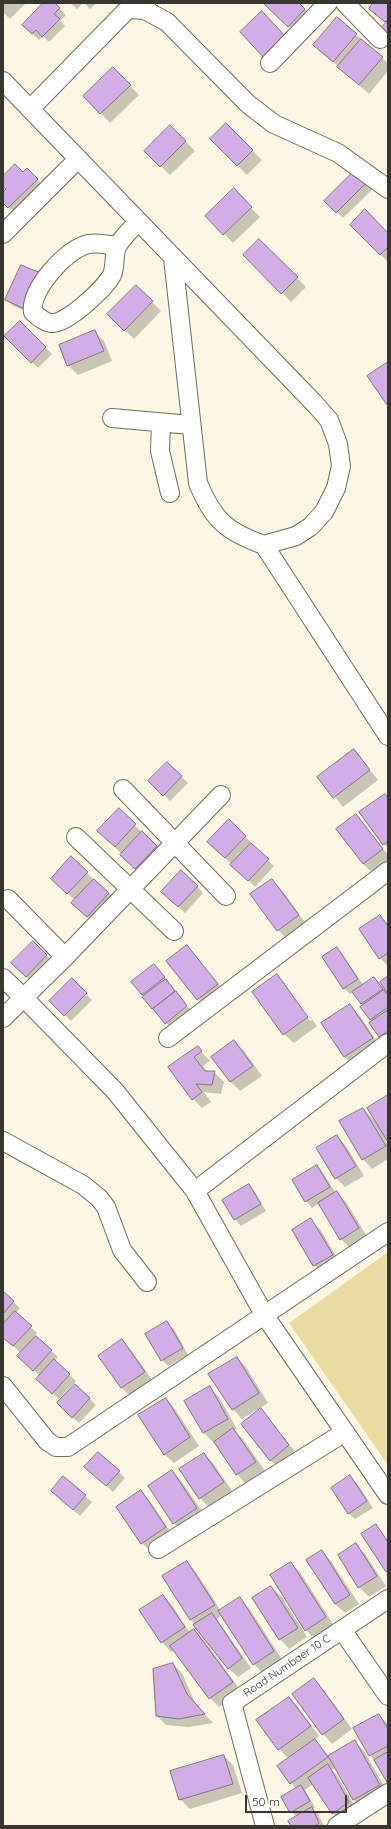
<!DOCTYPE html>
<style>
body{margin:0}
#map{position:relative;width:391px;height:1829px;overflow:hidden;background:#fcf7e3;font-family:Quicksand,sans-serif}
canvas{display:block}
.frame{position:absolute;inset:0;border:4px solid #38372f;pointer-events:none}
.scale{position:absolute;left:245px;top:1795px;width:102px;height:18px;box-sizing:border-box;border:2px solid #38372f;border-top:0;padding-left:5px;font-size:12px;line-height:14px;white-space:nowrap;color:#38372f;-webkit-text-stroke:3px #fff;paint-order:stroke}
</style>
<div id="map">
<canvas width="391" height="1829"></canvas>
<div class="frame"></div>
<div class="scale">50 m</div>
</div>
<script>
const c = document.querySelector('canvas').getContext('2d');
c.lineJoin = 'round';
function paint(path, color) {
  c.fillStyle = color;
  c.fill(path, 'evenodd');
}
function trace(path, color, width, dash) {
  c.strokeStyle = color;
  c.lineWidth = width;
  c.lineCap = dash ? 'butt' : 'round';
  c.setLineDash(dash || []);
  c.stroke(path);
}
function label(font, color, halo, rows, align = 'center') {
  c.font = font + ' Quicksand,sans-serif';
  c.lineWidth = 4;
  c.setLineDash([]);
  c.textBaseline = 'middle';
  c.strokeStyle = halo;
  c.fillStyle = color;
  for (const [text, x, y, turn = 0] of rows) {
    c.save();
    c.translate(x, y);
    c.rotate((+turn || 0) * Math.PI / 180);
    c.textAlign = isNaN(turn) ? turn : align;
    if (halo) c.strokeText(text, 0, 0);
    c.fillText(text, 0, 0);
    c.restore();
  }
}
const green = new Path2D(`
 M388,1252V1465L289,1323Z`);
const shadow = new Path2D(`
 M3,3H26L10,19L3,12Z
 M44,3H53L66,15L60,21L65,26L49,42L43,36L39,40L23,25Z
 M70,3H83L77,9Z
 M84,3H97L90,9Z
 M267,3H298L311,16L295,32L266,4Z
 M337,18L388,63V71L369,94L324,54Z
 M113,68L139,95L110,123L84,96Z
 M226,124L262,160L247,175L211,139Z
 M170,126L195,151L170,175L145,151Z
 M27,169L47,189L18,217L3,201V193L7,190L3,185V177L23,173Z
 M356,170L374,188L343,218L325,201Z
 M234,190L260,217L233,243L207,216Z
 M3,216L9,221L3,227Z
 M351,225L388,234V262Z
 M259,240L306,287L291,302L244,255Z
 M21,266L32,314L13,306L7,300Z
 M136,286L161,311L134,339L108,314Z
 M20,322L52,354L38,368L6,336Z
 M95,332L104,341L112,361L78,375L68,365Z
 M354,751L378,780L343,807L319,777Z
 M167,763L188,783L170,801L150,781Z
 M388,798V848L384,844Z
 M119,810L163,853L142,875L105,837Z
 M356,815L365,825L388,855V861L373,873L363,864Z
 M245,836L251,843L250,844L274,866L255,887L215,848Z
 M87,873L115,900L94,922L79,909L75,900L58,885Z
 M272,880L281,889L307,925L287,939L278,930Z
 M197,886L203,893L185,913L169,898Z
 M380,916L388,924V966L380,958Z
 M33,942L53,962L33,983L13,963Z
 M187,946L226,994L207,1009L168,961Z
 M337,949L343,955L364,986L374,978L384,988L388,978V1042L386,1043L370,1023L373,1022L364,1005L354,992L350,994L344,988Z
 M160,972L193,1013L172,1029L152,1008L133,982Z
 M277,975L286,984L317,1026L294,1043L284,1034ZM283,984H286L312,1020L310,1021Z
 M72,980L92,1000L71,1021L51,1001Z
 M350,1005L359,1015L382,1048L354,1066L345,1057L323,1024Z
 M234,1041L244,1051L262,1076L240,1091L231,1082L213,1057Z
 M197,1047L210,1061L203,1066L207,1072H214L224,1082L221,1094L204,1092L211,1102L202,1108L193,1099L170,1067Z
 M388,1097V1142L385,1139L388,1145V1159L372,1169L363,1159L341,1122L363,1109L375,1121Z
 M337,1136L346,1146L364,1176L345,1187L336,1178Z
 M317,1167L323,1173L336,1193L346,1202L368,1238L350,1248L341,1239L319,1203L312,1208L306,1201Z
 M248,1185L255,1192L266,1211L241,1226L235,1219L224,1200Z
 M311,1220L320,1229L341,1264L324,1275L314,1265Z
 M3,1292L20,1308L16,1313L37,1333L35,1336L58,1357L55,1361L76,1381L59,1399L43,1386L40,1376L25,1362L21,1353L3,1337Z
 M167,1323L174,1329L188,1355L168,1366L162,1360Z
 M122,1340L131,1350L153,1381L131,1397L122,1388L100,1356Z
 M237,1358L246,1367L268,1403L242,1419L233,1409L209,1375Z
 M210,1388L219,1397L237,1429L234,1430L243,1439L265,1471L246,1484L237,1474L215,1441L213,1442L204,1433L186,1401Z
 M89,1398L96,1405L79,1423L64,1410Z
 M166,1399L175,1409L199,1446L174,1463L164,1454Z
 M261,1410L298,1455L280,1469L270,1460Z
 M204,1454L213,1463L233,1492L209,1508L200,1498Z
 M172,1471L181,1481L206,1517L183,1532L174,1523Z
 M119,1472L125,1478L113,1492L92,1473Z
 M350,1476L357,1483L373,1508L355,1519L348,1513Z
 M63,1478L92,1502L80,1516L58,1497Z
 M141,1492L150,1501L174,1537L151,1552L142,1543Z
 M376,1526L388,1540V1573L363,1534Z
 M356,1545L365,1554L386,1586L369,1597L359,1587L339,1556Z
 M322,1551L331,1561L359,1604L345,1613L335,1604L307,1560Z
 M187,1562L196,1572L221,1611L240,1599L249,1608L283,1661L263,1674L254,1664L222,1615L217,1619L251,1668L238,1677L228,1668L191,1620L163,1577Z
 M290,1563L300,1572L335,1627L315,1639L306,1630Z
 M271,1587L281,1596L307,1637L289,1649L280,1639Z
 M163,1596L172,1605L190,1633L194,1630L203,1639L241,1691L219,1707L210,1698L174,1650L171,1652L162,1642Z
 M173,1664L182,1673L196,1705L213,1723L189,1727L166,1725L157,1716Z
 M313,1679L323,1689L352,1729L332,1744L323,1734L293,1694Z
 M289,1698L298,1707L319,1736L314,1740L329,1756L355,1742L364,1751L388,1793L363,1809L354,1800L336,1767L332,1770L337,1775L358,1812L342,1823L333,1814L313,1784L305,1790L315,1807L313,1809L318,1814L324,1826H292L297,1817L291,1812L296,1789L279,1767L289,1759L279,1749Z
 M379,1715L388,1724V1783L354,1729Z
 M224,1756L233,1765L242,1793L190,1809L180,1799Z`);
const building = new Path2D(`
 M43,3H55L60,8L54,14L60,19L42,37L36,30L32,34L22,25Z
 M266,3H299L305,9L288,27L264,4Z
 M373,3H388V19L385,22L369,9Z
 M262,11L287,38L265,59L240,32Z
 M337,17L357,34L333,62L313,45Z
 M388,20V39L379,31Z
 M361,39L383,57L359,85L337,67Z
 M113,67L131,85L100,114L83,96Z
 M226,123L253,150L237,166L210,139Z
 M170,125L186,141L160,167L144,151Z
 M15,164L23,172L27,168L38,179L8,208L3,203V192L6,189L3,187V176Z
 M356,169L368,181L336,213L324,201Z
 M234,188L252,207L223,235L205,216Z
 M365,209L388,233V247L380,255L350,225Z
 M259,239L298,277L281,294L243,255Z
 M21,265L41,273L25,309L5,300Z
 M136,285L153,301L124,331L107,314Z
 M20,321L46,347L31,363L4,336Z
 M95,330L104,351L67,366L59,345Z
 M388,362V404L387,405L367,376Z
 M354,749L370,770L333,798L317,777Z
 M167,762L182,776L163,796L148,781Z
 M385,794L388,798V841L383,845L359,812Z
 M119,808L136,824L115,847L97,831Z
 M356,814L383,849L363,864L336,829Z
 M229,819L246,836L225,858L207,842Z
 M142,831L157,846L135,869L120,855Z
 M251,843L269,859L248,881L230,865Z
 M71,856L88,872L67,894L51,879Z
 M181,870L198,886L178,907L161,892Z
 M94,879L109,893L87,917L71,903Z
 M272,879L299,915L277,931L250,894Z
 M380,915L388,926V953L379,959L359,929Z
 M33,941L47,955L26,977L11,963Z
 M187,945L218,984L197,1000L166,961Z
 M337,947L358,979L343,989L322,957Z
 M154,964L165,977L142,995L131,982Z
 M277,974L308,1017L283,1035L252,992Z
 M388,976V994L380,982Z
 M374,977L383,989L361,1004L352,992Z
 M72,978L87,993L64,1016L49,1001Z
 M166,979L175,991L152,1009L142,997Z
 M384,990L388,996V1007L370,1020L360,1007Z
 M176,991L187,1006L165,1024L153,1009Z
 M350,1004L373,1038L344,1057L321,1023Z
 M388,1010V1031L379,1037L369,1023Z
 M234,1040L253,1066L230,1082L211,1057Z
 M198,1046L202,1051L194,1057L205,1071H215L212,1085L196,1084L202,1092L192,1100L168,1067Z
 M388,1095V1142L367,1108Z
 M363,1108L386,1146L362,1160L339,1121Z
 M337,1135L356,1166L335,1179L316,1148Z
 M317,1165L330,1187L305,1202L292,1180Z
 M249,1184L261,1204L234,1220L222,1200Z
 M337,1191L359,1228L340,1240L318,1203Z
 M311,1218L333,1255L313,1266L292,1230Z
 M3,1291L14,1301L3,1314Z
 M15,1311L32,1326L13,1346L3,1338V1324Z
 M167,1321L183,1348L161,1361L145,1334Z
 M36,1336L52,1350L33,1371L17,1356Z
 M122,1339L145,1372L121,1388L98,1356Z
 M237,1357L259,1393L232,1410L208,1374Z
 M54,1359L70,1374L52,1394L36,1379Z
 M75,1384L90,1398L72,1418L57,1403Z
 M210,1386L228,1419L203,1433L184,1401Z
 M166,1398L190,1437L164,1455L138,1415Z
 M261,1408L289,1445L270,1461L241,1424Z
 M233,1428L256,1462L236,1475L214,1442Z
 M98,1452L120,1471L106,1486L84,1467Z
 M204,1453L224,1482L199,1499L179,1469Z
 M172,1470L197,1508L173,1524L148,1486Z
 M350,1475L367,1501L348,1514L331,1488Z
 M63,1476L86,1495L73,1510L51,1491Z
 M141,1490L166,1527L141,1544L116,1507Z
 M376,1524L388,1542V1571L386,1572L361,1534Z
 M356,1543L377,1576L358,1588L338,1555Z
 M322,1550L350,1595L335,1604L306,1560Z
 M187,1561L215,1605L190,1620L162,1576Z
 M291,1562L326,1617L305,1631L270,1575Z
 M271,1586L298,1628L279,1640L252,1598Z
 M163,1595L185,1627L161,1643L139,1610Z
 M240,1597L274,1651L253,1665L218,1611Z
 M212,1613L242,1658L228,1669L193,1625Z
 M194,1629L233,1682L209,1699L170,1646Z
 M173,1663L187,1694L205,1714L179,1719L156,1716L153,1669Z
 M314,1678L344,1719L322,1735L292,1694Z
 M289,1697L311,1726L278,1750L256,1720Z
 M379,1714L388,1729V1746L369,1756L353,1728Z
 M315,1739L328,1757L290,1784L277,1766Z
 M355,1740L380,1785L353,1800L328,1756Z
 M388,1752V1784L374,1760Z
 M224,1755L233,1784L179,1800L170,1771Z
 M328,1764L349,1802L332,1814L308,1778Z
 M301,1785L310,1801L290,1813L281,1797Z
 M312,1807L319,1823L315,1826H291L288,1821Z`);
const minor = new Path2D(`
 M345,3L380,39
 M145,10L167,22L248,104L274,124L338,153L388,189
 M270,63L328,3
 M3,81L314,403L329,420L338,444L341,466L336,488L324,512L310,527L296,536L264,545L388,736
 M30,109L125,12L131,9L145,10L146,3
 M3,234L78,159
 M117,246C108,245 98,242 89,244C68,247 29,290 33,312C38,317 44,322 51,323C66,325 105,288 112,275C116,266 113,253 118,245C123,237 131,229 138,222
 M173,258L198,483C213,520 227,532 264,545
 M112,418L191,425
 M161,423L160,451L170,493
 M123,789L226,896
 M76,837L174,931
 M8,899L65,957
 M3,978L24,998L115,1091L195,1191L265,1316L388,1495
 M3,1018L65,957L221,795
 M168,1038L388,871
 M3,1141L83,1185L99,1198L106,1207L122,1250L147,1282
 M195,1191L388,1043
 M3,1386L47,1441L56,1447H68L388,1232
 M158,1549L345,1432
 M342,1630L388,1696
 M265,1826L232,1703L388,1599
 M337,1826L388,1793`);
const streetNames = [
 ["Road Numbaer 10 C",287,1666,-34]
];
paint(green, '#eadca1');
paint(shadow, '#0003');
paint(building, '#d3ade5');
trace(building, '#7f7483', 1);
trace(minor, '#716c5b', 20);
trace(minor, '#fff', 18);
label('11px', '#38372f', '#fff', streetNames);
</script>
